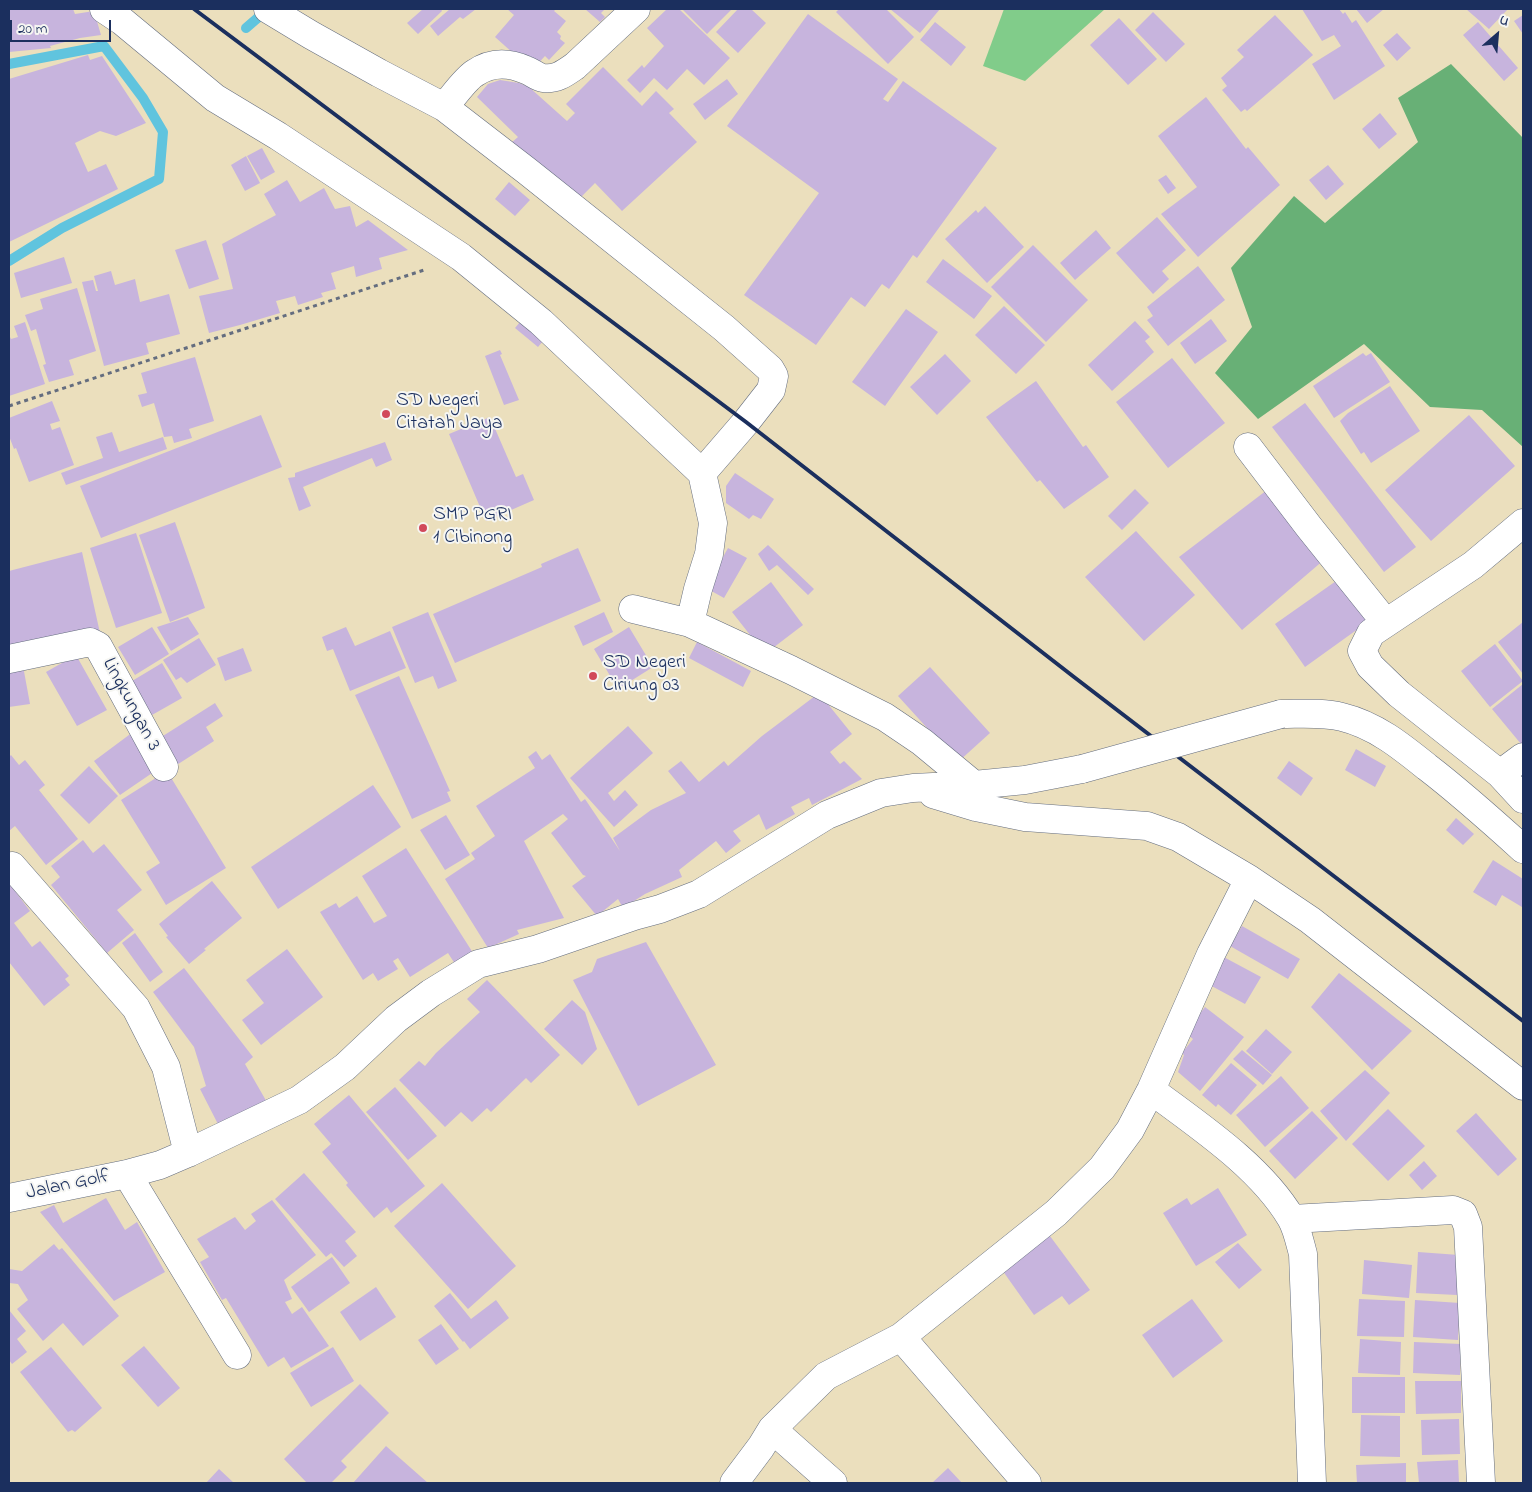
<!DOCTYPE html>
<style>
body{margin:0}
#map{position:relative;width:1532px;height:1492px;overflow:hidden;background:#ebdfbd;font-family:"Indie Flower",sans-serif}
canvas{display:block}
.frame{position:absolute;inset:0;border:10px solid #1b2f5e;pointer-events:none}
.north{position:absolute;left:1472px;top:10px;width:50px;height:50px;-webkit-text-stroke:4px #f6f6f2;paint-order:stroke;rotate:27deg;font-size:14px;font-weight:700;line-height:20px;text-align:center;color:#1b2f5e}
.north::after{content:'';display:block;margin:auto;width:18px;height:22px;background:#1b2f5e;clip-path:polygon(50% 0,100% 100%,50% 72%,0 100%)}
.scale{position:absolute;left:10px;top:20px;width:101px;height:22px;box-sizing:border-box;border:2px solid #1b2f5e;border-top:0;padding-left:6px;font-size:15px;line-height:18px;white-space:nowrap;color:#1b2f5e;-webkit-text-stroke:4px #f6f6f2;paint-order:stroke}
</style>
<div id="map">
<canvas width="1532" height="1492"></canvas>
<div class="frame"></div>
<div class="north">U</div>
<div class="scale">20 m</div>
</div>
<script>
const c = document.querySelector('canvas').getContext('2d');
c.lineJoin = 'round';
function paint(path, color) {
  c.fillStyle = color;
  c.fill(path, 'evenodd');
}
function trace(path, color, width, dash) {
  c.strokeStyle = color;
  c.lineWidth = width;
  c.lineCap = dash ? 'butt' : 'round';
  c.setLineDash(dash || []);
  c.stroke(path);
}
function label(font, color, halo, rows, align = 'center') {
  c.font = font + ' "Indie Flower",sans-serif';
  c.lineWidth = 4;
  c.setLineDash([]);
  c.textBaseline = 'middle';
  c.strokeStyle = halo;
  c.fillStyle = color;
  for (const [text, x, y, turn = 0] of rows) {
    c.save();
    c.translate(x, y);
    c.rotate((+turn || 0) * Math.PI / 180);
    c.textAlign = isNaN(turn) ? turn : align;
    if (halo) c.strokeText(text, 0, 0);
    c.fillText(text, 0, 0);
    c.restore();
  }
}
const green = new Path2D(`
 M1004,9H1105L1025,81L983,66Z`);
const forest = new Path2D(`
 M1451,64L1523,138V447L1482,410L1430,407L1364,344L1258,419L1215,373L1252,327L1231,268L1294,196L1325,223L1418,142L1398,98Z`);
const stream = new Path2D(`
 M246,28L268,9
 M9,64L104,46L143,98L163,132L159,179L62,228L9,261`);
const building = new Path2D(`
 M9,9H73L75,14L94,11L101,35L80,38L50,46L51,48L9,52Z
 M423,9H441L442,11L418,34L407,23Z
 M450,9H476L463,19L460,17L438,36L430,26Z
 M507,9H556L554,11L566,21L557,32L561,36L560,39L565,43L549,60L545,56L532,70L495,37L514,15Z
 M585,9H605L601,13L605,17L600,22Z
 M667,9H679L730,58L704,85L687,69L667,90L654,78L640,93L627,80L642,65L644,68L664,46L647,28Z
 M682,9H732L707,34Z
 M738,9H751L766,23L738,53L716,32Z
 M839,9H886L914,37L888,64L836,12Z
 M890,9H940L920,33Z
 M1302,9H1339L1343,14L1345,12L1352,23L1356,20L1385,66L1334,100L1312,64L1341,46L1334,35L1322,41Z
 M1356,9H1384L1367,23Z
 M1466,9H1508L1489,29Z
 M1153,12L1185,44L1166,62L1135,30Z
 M808,14L898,79L883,99L888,102L903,81L997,148L917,258L913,255L889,289L882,284L865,307L851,297L816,345L744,295L819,193L727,126Z
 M1275,15L1313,55L1247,111L1245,109L1241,112L1222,90L1227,86L1221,78L1244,57L1237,50Z
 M1523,15V34L1514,21Z
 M1119,18L1157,59L1128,85L1090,45Z
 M935,22L966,47L951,66L920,40Z
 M1478,22L1518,68L1504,81L1463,35Z
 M1397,33L1411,48L1397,61L1383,45Z
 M88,55L90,60L102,56L146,123L116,136L100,131L75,143L88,172L106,164L118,189L9,242V79Z
 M603,67L642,106L656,91L674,109L669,113L697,142L622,211L595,183L580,198L511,143L518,137L477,97L488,84L500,80L519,83L529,87L567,121L575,113L566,104Z
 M727,79L738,94L705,120L693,104Z
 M1206,97L1246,149L1248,147L1280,185L1198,257L1161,214L1197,187L1158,136Z
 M1380,113L1397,134L1379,149L1362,129Z
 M262,148L275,172L261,180L247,156Z
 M246,156L260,183L245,191L231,165Z
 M1328,165L1344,184L1326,200L1309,180Z
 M1166,175L1176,188L1168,194L1158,180Z
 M287,180L300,202L324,188L335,209L350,206L356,227L368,220L408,250L379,258L382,269L356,277L354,266L331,273L336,289L321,293L323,297L298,305L295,296L276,301L280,313L240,325L209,333L199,296L233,289L222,244L276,215L264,194Z
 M509,182L530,200L515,216L495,199Z
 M985,206L1024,247L987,283L945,239L976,210L978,213Z
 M1157,217L1186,250L1162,271L1169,279L1153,294L1116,253Z
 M1096,230L1111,248L1075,280L1060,263Z
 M206,240L219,279L189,289L175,250Z
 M1033,245L1088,300L1046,342L991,287Z
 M64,257L72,283L21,298L14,273Z
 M943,259L992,296L974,319L926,282Z
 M1198,266L1225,300L1168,346L1147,320L1153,316L1147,307Z
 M111,271L115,285L135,279L140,302L169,294L180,334L146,343L149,354L104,366L82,282L93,280L96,291H98L94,276Z
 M77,288L96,351L69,360L74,375L49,382L43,365L46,364L36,329L31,331L25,315L43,309L40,299Z
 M1004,306L1045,345L1016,374L975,335Z
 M906,309L938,332L885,406L852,382Z
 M525,316L548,335L538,347L515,328Z
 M1211,319L1227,341L1195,364L1180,343Z
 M1135,321L1150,337L1145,341L1154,352L1112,391L1088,365Z
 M25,322L45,384L9,396V335L11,339L18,337L14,326Z
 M500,350L502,354L500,355L519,400L504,405L485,356Z
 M1363,353L1366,356L1371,353L1390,382L1334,418L1313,386Z
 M945,354L971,381L937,415L910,387Z
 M195,357L214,421L189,429L192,438L174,443L172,436L164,437L154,403L142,407L138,395L147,393L141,373Z
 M1172,358L1225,423L1168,468L1116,402Z
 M1036,381L1083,447L1086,445L1109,477L1064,509L1040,480L1037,482L986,417Z
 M1390,386L1420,431L1371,463L1364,452L1361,454L1340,421L1348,413Z
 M52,401L60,421L50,424L52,430L60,427L74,465L29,482L16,448L14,449L9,436V418Z
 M1305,403L1416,547L1384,572L1272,427Z
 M261,415L282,467L101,538L80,486Z
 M1469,415L1515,466L1431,541L1385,490Z
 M490,417L516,477L523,474L534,500L486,521L449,434Z
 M112,432L119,452L163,437L167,449L66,485L61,473L103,458L96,437Z
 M385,442L392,460L376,467L372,458L303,487L311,506L299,511L288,478L295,477V473Z
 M735,473L774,499L761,519L753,515L749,519L726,503V486Z
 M1271,487L1325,559L1242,630L1179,557Z
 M1135,489L1149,503L1122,530L1108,516Z
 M175,522L205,608L170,622L139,535Z
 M1136,531L1195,595L1144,641L1085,577Z
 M136,533L162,613L116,628L90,548Z
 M768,545L814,589L808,595L777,565L769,571L758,554Z
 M578,548L601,601L455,663L433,614L542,567L541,564Z
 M728,548L747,558L724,598L706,588Z
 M82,552L100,633L9,653V571Z
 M1346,574L1376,616L1305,667L1275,624Z
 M771,582L803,625L765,654L732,612Z
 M428,612L457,681L438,689L433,676L415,683L392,627Z
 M604,612L613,632L583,646L574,626Z
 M188,617L199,634L171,651L157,627Z
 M1523,622V674L1498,642Z
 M152,627L169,654L135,675L118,647Z
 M346,627L355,646L390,631L406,668L350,691L333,649L327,651L322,637Z
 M629,627L653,667L618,689L594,649Z
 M199,638L216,665L187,683L181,677L176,680L163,660Z
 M697,642L751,671L743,687L689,658Z
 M1495,644L1523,681L1490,707L1461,671Z
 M243,648L252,671L225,681L217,658Z
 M76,655L107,710L77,726L46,672Z
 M162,663L182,698L152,715L132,681Z
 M23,666L30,704L9,707V668Z
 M930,667L990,733L958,762L898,696Z
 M399,676L450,791L447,792L451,801L412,819L355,695Z
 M1523,684V742L1521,744L1492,709Z
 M819,693L852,734L830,752L840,764L844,761L862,779L812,805L809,798L791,807L795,814L766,830L759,814L733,831L741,841L726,853L716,841L679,870L682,877L645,894L623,908L618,899L597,916L572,886L586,876L583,875L551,833L568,819L563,814L524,841L564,918L517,930L519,934L488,948L445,879L475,859L471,853L495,836L476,806L535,768L528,757L536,751L542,760L550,754L581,802L585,799L620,851L613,838L651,810L686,793L668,771L681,761L699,782L724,761L728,766L762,736Z
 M215,703L223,716L206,727L214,741L172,768L155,741Z
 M628,726L653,753L608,793L614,801L625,790L638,805L614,827L570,778Z
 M133,732L158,769L120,795L94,761Z
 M1356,749L1386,766L1375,787L1345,770Z
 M11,755L19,765L25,760L45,785L39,790L78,839L46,865L15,826L9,831V757Z
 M1289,761L1313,778L1301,796L1277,778Z
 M89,766L118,796L89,824L60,795Z
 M167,771L226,868L166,905L146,872L160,863L121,800Z
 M373,785L401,827L278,909L251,867Z
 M446,815L470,855L445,870L420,830Z
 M1456,818L1474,834L1463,845L1446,830Z
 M83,840L93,853L104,844L142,890L117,910L134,930L107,953L51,885L60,877L51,866Z
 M406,848L475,956L457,967L448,953L410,977L398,958L393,961L398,969L378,981L373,973L363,980L320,912L336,903L339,908L357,896L374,923L387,916L362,876Z
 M1493,860L1523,879V905L1522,907L1502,895L1496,906L1473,892Z
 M212,881L242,918L204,949L206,950L189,964L166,937L168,936L159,924Z
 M9,883L30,911L14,923L32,947L40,941L69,976L65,979L70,985L44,1006L9,962Z
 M1242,926L1300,959L1288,979L1230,946Z
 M135,933L163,972L150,982L122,943Z
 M646,942L716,1065L638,1106L573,980L592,972L597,959Z
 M287,949L323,997L261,1045L242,1020L264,1003L246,980Z
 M1220,955L1261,977L1245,1004L1206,983Z
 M184,968L253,1057L245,1064L268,1104L220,1128L200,1089L206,1086L194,1047L153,992Z
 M1339,973L1412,1031L1372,1070L1311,1007Z
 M487,980L560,1055L531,1083L526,1078L491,1112L487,1108L472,1122L461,1112L445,1127L399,1080L419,1061L425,1066L436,1053L480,1012L467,999Z
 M572,1000L585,1012L597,1049L582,1065L544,1029Z
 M1205,1007L1244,1037L1200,1091L1178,1072L1184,1055L1182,1053L1193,1039L1185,1033Z
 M1266,1029L1292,1052L1272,1074L1246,1051Z
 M1242,1050L1272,1075L1263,1085L1233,1059Z
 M1231,1063L1257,1085L1231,1115L1218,1104L1216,1107L1202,1095Z
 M1365,1070L1390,1093L1346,1141L1320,1111Z
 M1281,1076L1309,1108L1265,1147L1236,1115Z
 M395,1087L437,1136L408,1160L366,1112Z
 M349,1095L425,1186L391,1213L387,1207L374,1218L346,1185L348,1183L322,1152L331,1144L314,1124Z
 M1388,1109L1425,1146L1388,1181L1352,1144Z
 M1312,1111L1338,1138L1295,1179L1269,1151Z
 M1476,1113L1517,1159L1498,1176L1456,1131Z
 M1424,1161L1437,1176L1422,1190L1409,1175Z
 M304,1173L356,1232L345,1241L357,1256L344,1267L331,1253L326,1257L275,1199Z
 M442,1183L516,1266L468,1309L394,1226Z
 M1218,1188L1247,1235L1196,1266L1163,1213L1187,1198L1191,1205Z
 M106,1198L125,1230L137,1222L165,1272L114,1301L40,1212L54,1205L63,1223Z
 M272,1200L316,1255L284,1280L292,1299L285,1302L292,1314L302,1307L329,1346L291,1368L284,1357L268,1367L226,1298L222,1300L200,1262L209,1257L197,1239L235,1217L245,1230L256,1221L251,1214Z
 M1047,1232L1090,1290L1069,1305L1062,1296L1034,1315L1000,1267Z
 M1238,1243L1262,1270L1239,1289L1215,1262Z
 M54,1244L59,1250L62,1248L119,1316L83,1346L63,1323L43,1341L17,1309L28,1300L18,1284L9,1283V1269L22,1271Z
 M1418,1252L1459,1255L1457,1295L1416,1293Z
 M332,1257L350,1283L309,1312L291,1287Z
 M1364,1260L1412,1265L1409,1298L1362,1294Z
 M376,1287L396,1317L360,1341L340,1312Z
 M450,1293L471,1319L496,1300L509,1318L470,1349L464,1341L463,1342L434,1306Z
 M1192,1299L1223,1341L1173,1378L1142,1335Z
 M1359,1299L1405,1301L1404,1337L1357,1336Z
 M1415,1300L1460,1303L1458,1340L1413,1337Z
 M9,1310L26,1331L17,1339L27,1352L12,1364L9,1360Z
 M441,1324L459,1349L436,1365L418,1340Z
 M1360,1339L1401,1342L1400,1375L1358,1373Z
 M1414,1342L1461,1344L1460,1375L1413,1373Z
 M144,1346L180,1388L158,1407L121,1365Z
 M51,1347L102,1408L75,1432L72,1430L68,1432L20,1372Z
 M333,1347L354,1381L311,1407L290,1373Z
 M1352,1377H1405V1413H1352Z
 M1415,1381H1461V1413L1416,1414Z
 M360,1384L389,1413L341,1461L347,1467L331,1483H307L284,1459Z
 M1361,1415L1400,1416V1457L1360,1456Z
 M1459,1419L1460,1454L1422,1455L1421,1420Z
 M386,1446L428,1483H353Z
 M1458,1460L1459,1483H1419L1417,1462Z
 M1406,1463V1483H1357L1356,1465Z
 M948,1468L962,1483H932Z
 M219,1469L234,1483H206Z`);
const path = new Path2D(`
 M9,406L424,270`);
const minor = new Path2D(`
 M104,9L122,21L215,98L278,136L461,257L541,322L702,473L713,523L709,554L698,589L690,623
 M268,9L311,35L379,73L444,107L527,171L724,328L770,369L774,376L771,390L746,422L702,473
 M444,107C452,98 466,78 475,73C491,62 508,62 526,70C532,72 537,77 543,78C556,80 565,73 575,66L636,9
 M1248,447L1309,527L1386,623
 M1523,523L1473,565L1371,633L1362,651L1370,666L1399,694L1500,774L1523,799
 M633,609L690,623L791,670L885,717L922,742L974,785
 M9,659L90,642L98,646L164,767
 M1281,714C1301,714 1322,712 1342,717C1375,725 1401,746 1427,767C1461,793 1492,821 1523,849
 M1500,774L1523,757
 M933,794L976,807L1025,817L1147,826L1178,837L1249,879L1310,920L1523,1086
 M12,866L136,1008L166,1067L188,1153
 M1151,1090C1199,1126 1260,1166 1291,1218C1297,1228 1300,1243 1303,1254L1312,1483
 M127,1174L237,1355
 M9,1198L127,1174L160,1165L188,1153L299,1100L345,1067L396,1019L431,993L478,964L538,949L634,916L660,909L699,894L827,815L881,793L913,788L974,785L1025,780L1082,769
 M1292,1219L1453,1210L1463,1214L1468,1227L1481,1483
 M901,1337L1027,1483
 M772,1429L833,1483
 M734,1483L761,1447L772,1429L826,1376L901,1337L1056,1213L1102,1168L1130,1130L1151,1090L1211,954L1249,879`);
const rail = new Path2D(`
 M194,9L746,422L1074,677L1523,1021`);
const minorBridge = new Path2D(`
 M1082,769L1281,714`);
const markers = [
 [386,414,5,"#d1495b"],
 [423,528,5,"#d1495b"],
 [593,676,5,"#d1495b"]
];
const poiNames = [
 ["SD Negeri",396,402],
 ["Citatah Jaya",396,425],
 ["SMP PGRI",433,516],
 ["1 Cibinong",433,539],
 ["SD Negeri",603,664],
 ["Ciriung 03",603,687]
];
const streetNames = [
 ["Lingkungan 3",130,705,62],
 ["Jalan Golf",68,1186,-12]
];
paint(green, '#81cc8a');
paint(forest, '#68b076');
trace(stream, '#60c4de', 10);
paint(building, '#c7b4dd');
trace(minor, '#646d7f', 29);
trace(path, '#646d7f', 3, [4, 4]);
trace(minor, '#fff', 28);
trace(rail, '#1b2f5e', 4);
trace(minorBridge, '#646d7f', 29, []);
trace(minorBridge, '#fff', 28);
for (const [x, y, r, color] of markers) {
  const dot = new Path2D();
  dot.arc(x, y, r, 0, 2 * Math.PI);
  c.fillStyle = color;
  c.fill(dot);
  trace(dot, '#f6f6f2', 2);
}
label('20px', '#1b2f5e', '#f6f6f2', poiNames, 'left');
label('20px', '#1b2f5e', '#f6f6f2', streetNames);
</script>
